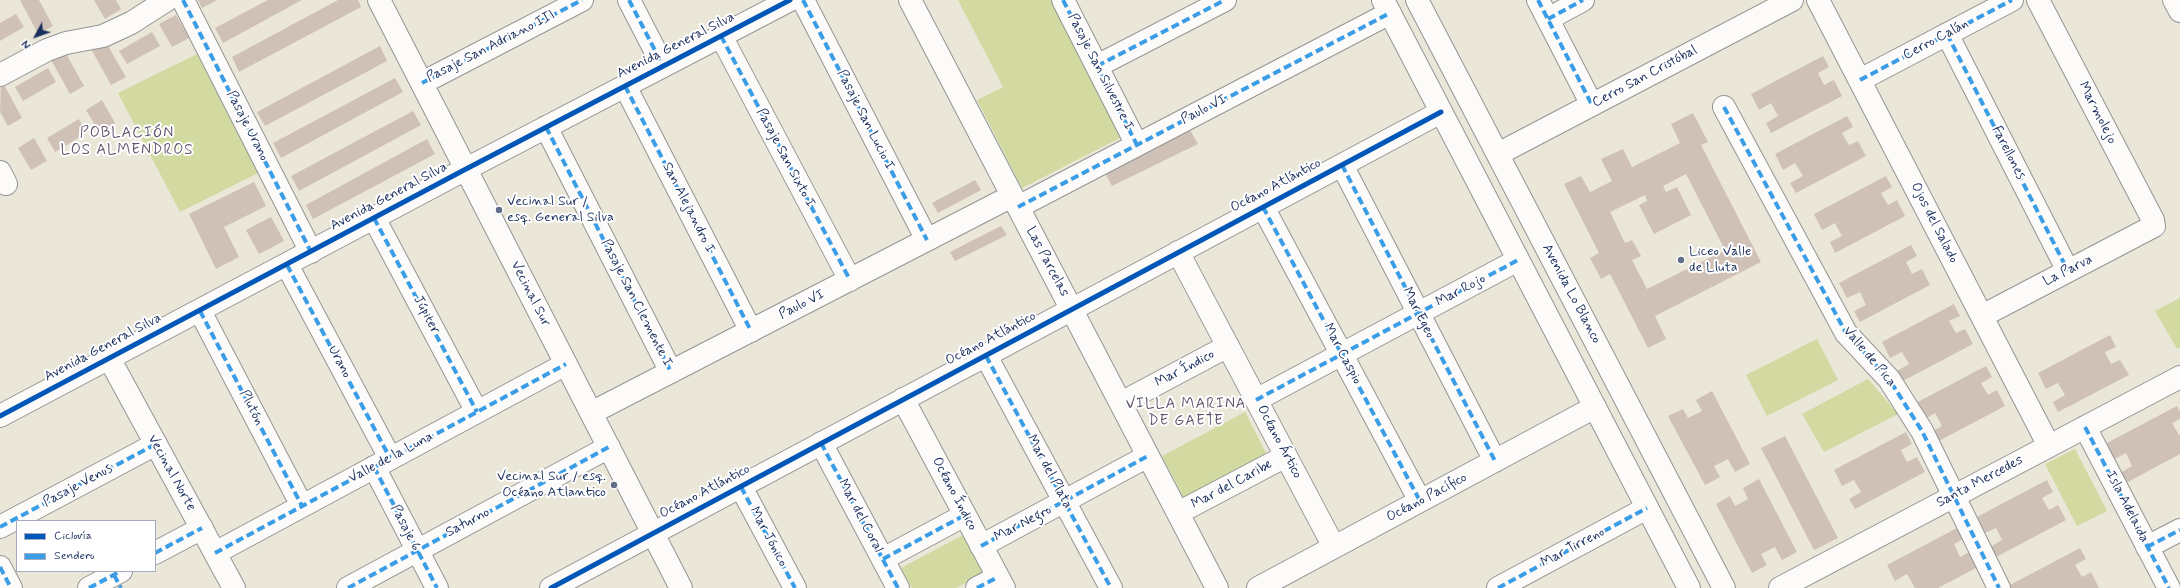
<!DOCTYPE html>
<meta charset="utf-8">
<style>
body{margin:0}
#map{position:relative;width:2180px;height:588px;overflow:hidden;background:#eae6d8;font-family:Mynerve,sans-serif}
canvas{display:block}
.legend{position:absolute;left:16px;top:520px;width:140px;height:52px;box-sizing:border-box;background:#fff;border:1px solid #a4acbf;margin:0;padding:5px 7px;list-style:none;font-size:12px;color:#1b2f5e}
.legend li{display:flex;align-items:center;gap:8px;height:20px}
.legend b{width:20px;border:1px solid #a4acbf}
.north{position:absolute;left:16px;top:16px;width:40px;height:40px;-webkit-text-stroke:3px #fff;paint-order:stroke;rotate:229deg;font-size:11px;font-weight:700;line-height:16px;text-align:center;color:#1b2f5e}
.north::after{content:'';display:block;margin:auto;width:14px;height:18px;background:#1b2f5e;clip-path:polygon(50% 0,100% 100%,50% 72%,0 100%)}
</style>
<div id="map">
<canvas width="2180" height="588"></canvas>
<ul class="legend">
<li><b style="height:5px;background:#0057b8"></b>Ciclovía</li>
<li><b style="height:5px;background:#3b9de6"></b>Sendero</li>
</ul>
<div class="north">N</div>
</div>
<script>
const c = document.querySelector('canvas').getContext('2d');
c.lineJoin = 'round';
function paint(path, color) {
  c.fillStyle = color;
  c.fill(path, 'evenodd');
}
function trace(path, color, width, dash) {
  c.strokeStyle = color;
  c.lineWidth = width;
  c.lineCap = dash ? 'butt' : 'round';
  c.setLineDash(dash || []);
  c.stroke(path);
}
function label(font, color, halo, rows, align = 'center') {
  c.font = font + ' Mynerve,sans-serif';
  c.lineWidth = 4;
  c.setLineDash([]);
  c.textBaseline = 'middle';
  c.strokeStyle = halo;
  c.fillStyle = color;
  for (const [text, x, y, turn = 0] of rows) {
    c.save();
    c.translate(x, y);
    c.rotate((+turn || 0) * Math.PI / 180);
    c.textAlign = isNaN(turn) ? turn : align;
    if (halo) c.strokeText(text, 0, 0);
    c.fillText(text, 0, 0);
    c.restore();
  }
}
const green = new Path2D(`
 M958,0H1051L1122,137L1022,188L977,100L1003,87Z
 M197,54L258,173L180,212L118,93Z
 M2180,298V347L2177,349L2155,311Z
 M1817,339L1838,380L1767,416L1746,375Z
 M1868,379L1898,414L1824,452L1802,414Z
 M1245,412L1267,455L1184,498L1162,456Z
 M2075,449L2107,511L2077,526L2045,464Z
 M965,534L985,573L956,588H912L901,568Z`);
const building = new Path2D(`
 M20,0H39L53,26L38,34Z
 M94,0H116L121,9L105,19Z
 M198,0H217L202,8Z
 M268,0H302L223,43L215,28Z
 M338,0H358L361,7L239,72L232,57Z
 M16,14L24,27L0,41V23Z
 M176,15L189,38L172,47L159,24Z
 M152,32L160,46L127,64L119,51Z
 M104,39L126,77L111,85L90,47Z
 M380,46L387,61L265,126L257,112Z
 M64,50L84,86L70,94L50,58Z
 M1823,56L1829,67L1818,73L1824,85L1834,80L1842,96L1771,133L1766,123L1778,116L1771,103L1759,110L1751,94Z
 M48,68L56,82L23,101L15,87Z
 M395,78L403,92L281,158L273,143Z
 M1,79L22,118L8,126L0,112Z
 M102,100L115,123L99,132L86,110Z
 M413,111L421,125L299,191L291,176Z
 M1693,113L1708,142L1701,145L1761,262L1655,316L1666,339L1648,348L1610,274L1601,279L1590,258L1599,253L1564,184L1581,176L1590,192L1612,181L1601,159L1623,149L1632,167L1680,143L1671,124ZM1686,174L1725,250L1647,289L1632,260L1641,256L1632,240L1625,243L1610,212L1645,195L1647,201L1639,205L1654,234L1691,215L1677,187L1666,192L1663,186Z
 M1847,116L1853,127L1842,133L1849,145L1858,141L1866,156L1796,193L1790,183L1803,176L1795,163L1783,170L1775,154Z
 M79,119L87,133L55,152L47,138Z
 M1190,130L1198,144L1112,186L1104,171L1121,166Z
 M34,138L47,161L31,170L18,148Z
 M427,139L435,154L313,219L306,205Z
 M1886,176L1892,187L1881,193L1888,205L1897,200L1905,216L1835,253L1830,242L1842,236L1835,223L1822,230L1814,214Z
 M975,180L981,190L938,213L932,203Z
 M254,182L266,206L224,227L239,257L216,269L189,214Z
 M271,217L284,241L259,254L246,230Z
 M1001,226L1007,235L955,261L950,252Z
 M1911,245L1917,256L1906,262L1912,274L1922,269L1930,285L1860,322L1854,311L1866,305L1860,292L1847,298L1839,283Z
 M1954,304L1960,316L1949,321L1956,333L1965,329L1973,344L1903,381L1897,371L1909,364L1902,352L1890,358L1882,342Z
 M2110,335L2116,347L2105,352L2111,364L2120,360L2129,375L2058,412L2053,402L2065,395L2058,383L2046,389L2038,373Z
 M1986,366L1992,377L1981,383L1988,395L1997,390L2005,406L1935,443L1930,433L1942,426L1935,413L1923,420L1914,404Z
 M1712,391L1750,464L1735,472L1728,459L1714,466L1720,477L1705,485L1668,416L1683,409L1688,418L1702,411L1696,400Z
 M2177,406L2180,412V419L2172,423L2179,435H2180V454L2126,483L2120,473L2132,466L2126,453L2113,460L2105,444Z
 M1906,432L1912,444L1901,450L1907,462L1917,457L1925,472L1855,509L1849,499L1861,492L1854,480L1842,486L1834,470Z
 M1785,436L1838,538L1814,550L1761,448Z
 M1759,479L1797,552L1782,560L1775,547L1761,554L1767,565L1752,573L1716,504L1730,496L1735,506L1748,499L1743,488Z
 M2047,480L2053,492L2042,498L2049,510L2058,505L2066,520L1996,557L1990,547L2002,540L1996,528L1983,534L1975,518Z
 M1959,527L1965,538L1954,544L1960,557L1970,552L1978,567L1938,588H1915L1907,574L1895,581L1887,565Z
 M2080,548L2086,559L2075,565L2082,577L2091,572L2099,588H2009L2008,586Z`);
const minor = new Path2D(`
 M183,0L311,252
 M379,0L681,588
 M629,0L663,66
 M803,0L927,240
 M910,0L1217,588
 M1063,0L1137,145
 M1538,0L1592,105
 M1818,0L2049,446
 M2174,0L2180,11
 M1548,19L1583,0
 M1947,34L2068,271
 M721,36L850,280
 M1097,66L1225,0
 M0,75L47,50L66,43L103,36L131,23L167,0
 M1860,80L2012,0
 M422,83L582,0
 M625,86L751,331
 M1724,107L1846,333L1889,379L1922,431L1999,588
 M546,127L671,372
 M1498,154L1792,0
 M1342,165L1495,461
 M0,172L6,184
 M1018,207L1390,13
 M1263,207L1420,501
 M374,218L477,412
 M1178,252L1334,547
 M287,265L390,458
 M200,311L302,506
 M1982,316L2154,226L2153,220L2038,0
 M986,356L1111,588
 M109,358L234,588
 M903,399L1004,588
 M1256,400L1518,260
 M1121,403L1228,346
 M591,413L1012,196
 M0,416L466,169L790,0
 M2085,427L2169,588
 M821,443L898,588
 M374,467L437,588
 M741,487L795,588
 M1178,513L1286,456
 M0,527L156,444
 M981,546L1148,456
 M2147,547L2180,530
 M155,553L202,528
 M215,553L566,364
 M883,559L965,515
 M0,567L11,588
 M89,588L121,571
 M348,588L609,447
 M551,588L1441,112
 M977,588L998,577
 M1258,588L1595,407
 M1498,588L1647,508
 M1780,588L2180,377`);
const major = new Path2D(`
 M1383,0L1689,588
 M1417,0L1724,588`);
const quiet = new Path2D(`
 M183,0L311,252
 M629,0L663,66
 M803,0L927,240
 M1063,0L1137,145
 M1538,0L1592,105
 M1548,19L1583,0
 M1947,34L2068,271
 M721,36L850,280
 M1097,66L1225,0
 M1860,80L2012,0
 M422,83L582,0
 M625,86L751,331
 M1724,107L1846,333L1889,379L1922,431L1999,588
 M546,127L671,372
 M1342,165L1495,461
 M1018,207L1390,13
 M1263,207L1420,501
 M374,218L477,412
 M287,265L390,458
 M200,311L302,506
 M986,356L1111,588
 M1256,400L1518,260
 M2085,427L2169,588
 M821,443L898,588
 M374,467L437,588
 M741,487L795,588
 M0,527L156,444
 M981,546L1148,456
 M2147,547L2180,530
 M155,553L202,528
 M215,553L566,364
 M883,559L965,515
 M0,567L11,588
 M114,575L121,588
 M89,588L121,571
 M348,588L609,447
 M977,588L998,577
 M1498,588L1647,508`);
const cycleway = new Path2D(`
 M0,416L466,169L790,0
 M551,588L1441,112`);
const markers = [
 [499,210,4,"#636f89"],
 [1681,260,4,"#636f89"],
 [614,485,4,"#636f89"]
];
const streetNames = [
 ["Cerro Calán",1936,40,-28],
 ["Avenida General Silva",676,46,-27],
 ["Pasaje San Adriano III",491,47,-27],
 ["Pasaje San Silvestre I",1100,72,63],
 ["Cerro San Cristóbal",1645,77,-28],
 ["Paulo VI",1204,110,-27],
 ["Marmolejo",2097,113,63],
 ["Pasaje San Lucio I",865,120,63],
 ["Pasaje Urano",247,126,63],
 ["Farellones",2008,153,63],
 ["Pasaje San Sixto I",785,158,62],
 ["Océano Atlántico",1276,186,-28],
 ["Avenida General Silva",389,197,-28],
 ["San Alejandro I",688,208,63],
 ["Ojos del Salado",1934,223,63],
 ["Las Parcelas",1047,262,62],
 ["La Parva",2068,271,-27],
 ["Mar Rojo",1461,291,-28],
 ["Vecinal Sur",530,294,63],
 ["Avenida Lo Blanco",1571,294,62],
 ["Pasaje San Clemente I",636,303,63],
 ["Paulo VI",802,305,-27],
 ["Mar Egeo",1418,313,63],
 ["Júpiter",426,315,62],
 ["Océano Atlántico",991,339,-28],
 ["Avenida General Silva",103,348,-28],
 ["Mar Caspio",1342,354,62],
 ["Valle de Pica",1869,357,50],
 ["Urano",339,362,62],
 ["Mar Índico",1185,369,-28],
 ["Plutón",251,408,63],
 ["Océano Ártico",1279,442,62],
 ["Valle de la Luna",391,458,-28],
 ["Mar del Plata",1049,472,62],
 ["Vecinal Norte",171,473,61],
 ["Santa Mercedes",1980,482,-28],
 ["Mar del Caribe",1232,485,-28],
 ["Pasaje Venus",78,486,-28],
 ["Océano Atlántico",705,492,-28],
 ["Océano Índico",954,494,62],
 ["Océano Pacífico",1427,498,-28],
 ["Isla Adelaida",2127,507,63],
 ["Mar del Coral",860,516,62],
 ["Saturno",468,523,-28],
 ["Mar Negro",1023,524,-28],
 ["Pasaje 6",405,528,63],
 ["Mar Jónico",768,537,62],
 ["Mar Tirreno",1573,548,-28]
];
const poiNames = [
 ["Vecinal Sur /",507,202],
 ["esq. General Silva",507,218],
 ["Liceo Valle",1689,252],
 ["de Lluta",1689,268],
 ["Vecinal Sur / esq.",606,477,"right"],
 ["Océano Atlantico",606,493,"right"]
];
const neighbourhoodNames = [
 ["POBLACIÓN",127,134],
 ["LOS ALMENDROS",127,151],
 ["VILLA MARINA",1186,405],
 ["DE GAETE",1186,422]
];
paint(green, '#d2daa1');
paint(building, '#d0c1b7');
trace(minor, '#939595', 24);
trace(major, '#939595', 24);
trace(minor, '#fcfbf9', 22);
trace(major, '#fcfbf9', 22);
trace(quiet, '#3b9de6', 4, [8, 4]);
trace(cycleway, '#0057b8', 5);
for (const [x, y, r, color] of markers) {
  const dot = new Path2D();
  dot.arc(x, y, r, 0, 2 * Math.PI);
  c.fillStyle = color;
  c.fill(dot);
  trace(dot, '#fff', 1.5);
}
label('14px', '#1b2f5e', '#fff', streetNames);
label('14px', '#1b2f5e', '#fff', poiNames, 'left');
c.letterSpacing = '1px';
label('15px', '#5e5169', '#fff', neighbourhoodNames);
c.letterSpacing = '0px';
</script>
